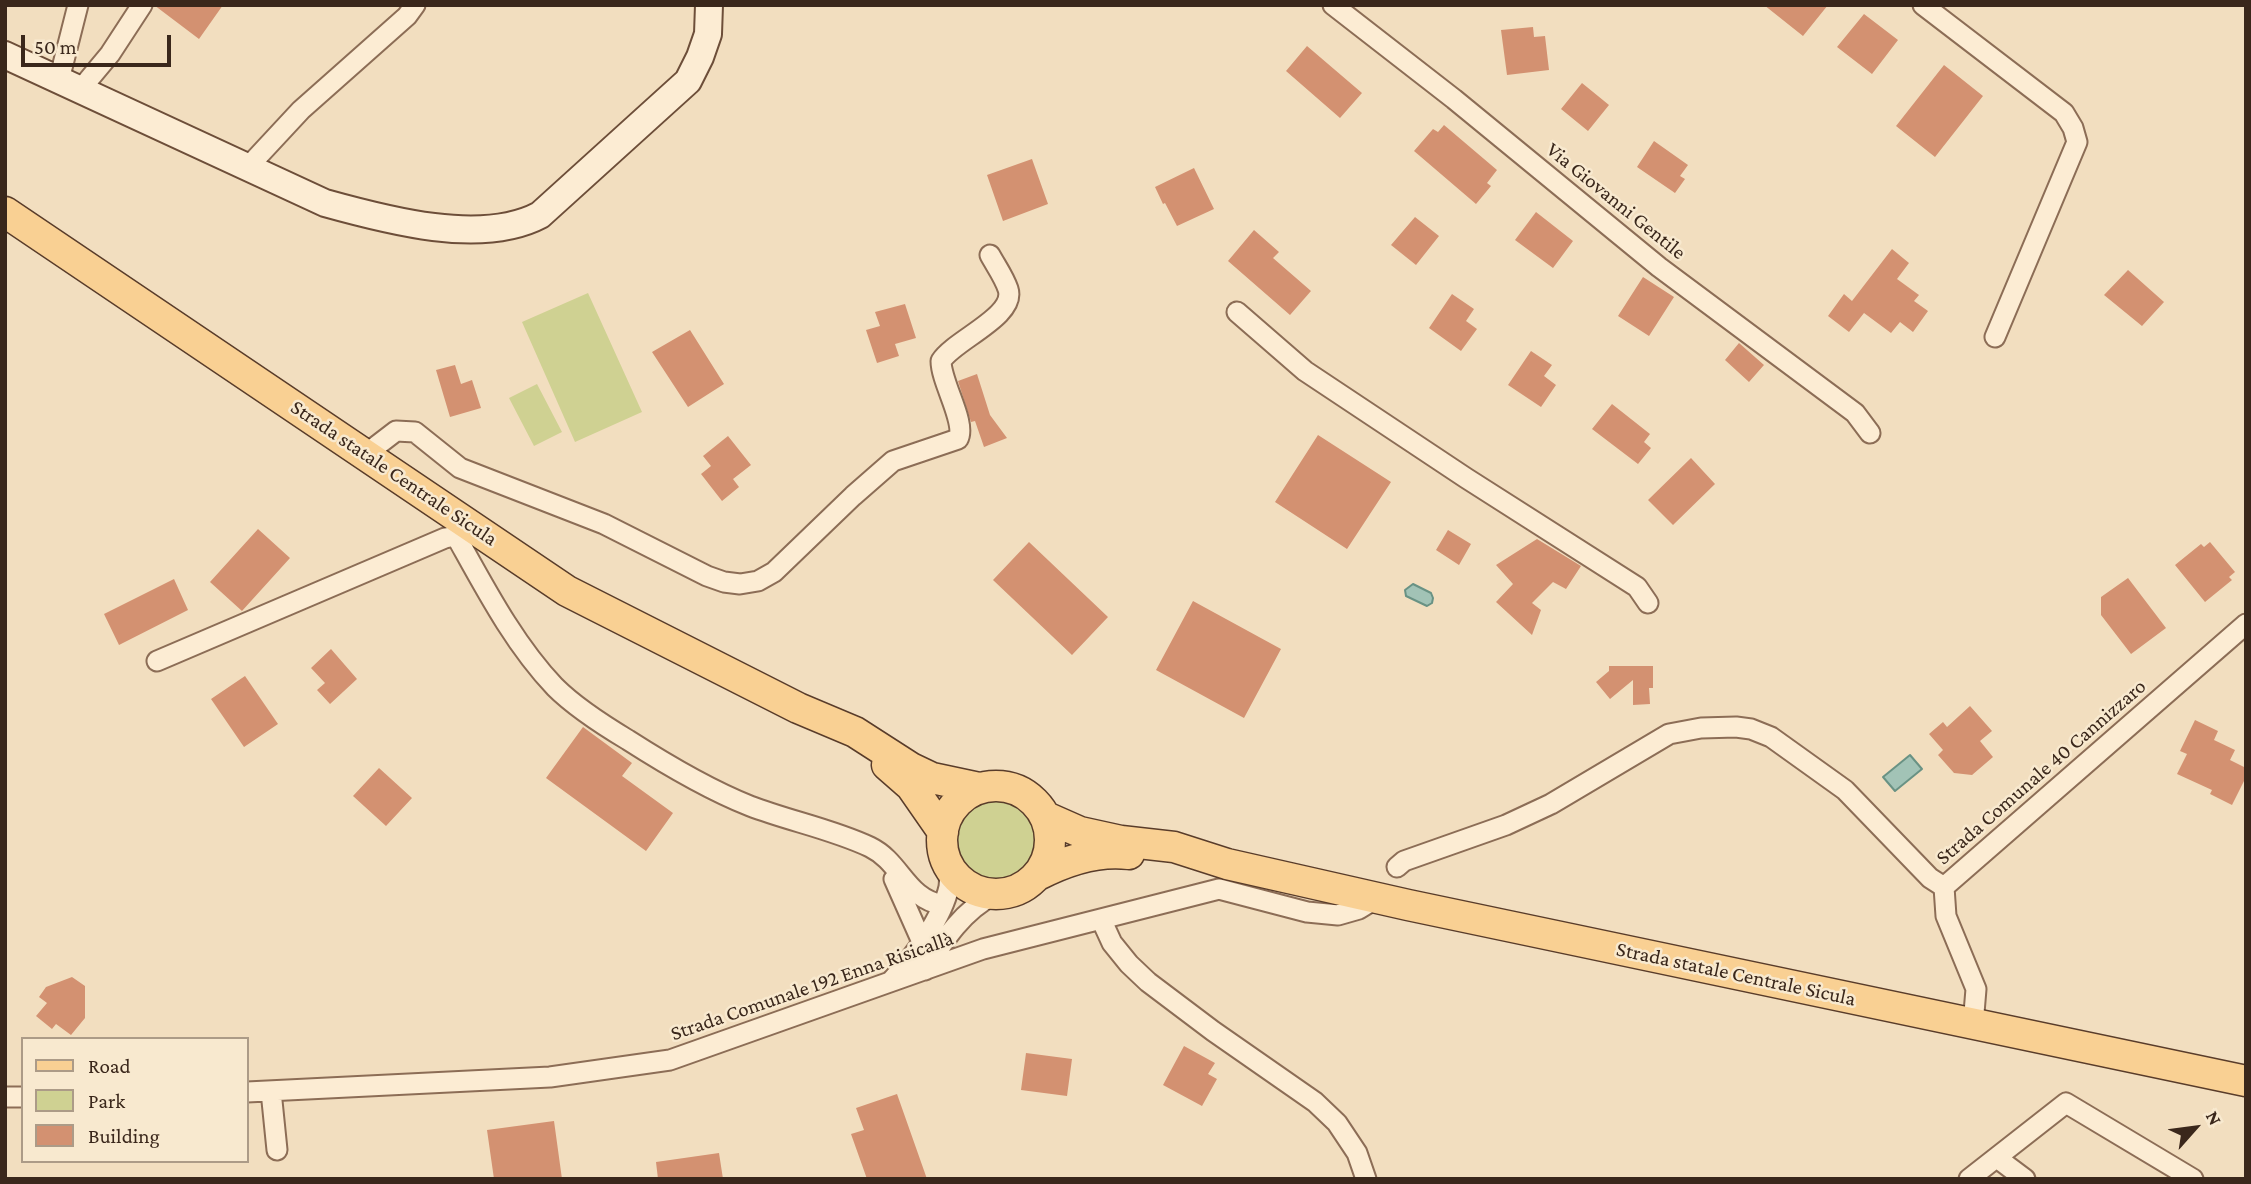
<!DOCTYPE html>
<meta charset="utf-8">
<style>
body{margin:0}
#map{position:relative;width:2251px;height:1184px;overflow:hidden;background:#f2debf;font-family:"Crimson Pro",serif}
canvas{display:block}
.frame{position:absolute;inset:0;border:7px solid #3a271b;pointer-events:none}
.legend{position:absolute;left:21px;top:1037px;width:228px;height:126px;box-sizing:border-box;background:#f8e9cf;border:2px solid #ac9b87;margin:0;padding:9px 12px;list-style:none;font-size:21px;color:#3a271b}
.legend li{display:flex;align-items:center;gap:14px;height:35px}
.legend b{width:35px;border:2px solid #ac9b87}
.north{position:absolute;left:2160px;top:1093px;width:70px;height:70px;-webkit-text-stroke:5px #f8e9cf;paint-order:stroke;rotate:62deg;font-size:19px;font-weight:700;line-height:28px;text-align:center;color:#3a271b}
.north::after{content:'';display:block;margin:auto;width:24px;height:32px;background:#3a271b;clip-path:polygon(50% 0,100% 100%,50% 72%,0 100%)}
.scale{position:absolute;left:21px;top:35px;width:150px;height:32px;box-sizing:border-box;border:4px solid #3a271b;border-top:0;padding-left:9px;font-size:21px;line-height:24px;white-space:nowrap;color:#3a271b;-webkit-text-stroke:5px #f8e9cf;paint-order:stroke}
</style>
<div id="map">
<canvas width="2251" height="1184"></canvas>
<div class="frame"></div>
<ul class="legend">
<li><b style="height:9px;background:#f9d093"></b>Road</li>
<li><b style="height:19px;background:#cfd192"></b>Park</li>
<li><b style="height:19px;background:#d39171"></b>Building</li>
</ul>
<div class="north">N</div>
<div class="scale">50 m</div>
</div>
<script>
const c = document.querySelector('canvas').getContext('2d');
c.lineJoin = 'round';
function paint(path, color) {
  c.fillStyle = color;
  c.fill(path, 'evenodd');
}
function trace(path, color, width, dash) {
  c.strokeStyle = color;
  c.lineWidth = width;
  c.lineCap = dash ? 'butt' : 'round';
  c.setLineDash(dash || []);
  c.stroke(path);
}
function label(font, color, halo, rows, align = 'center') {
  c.font = font + ' "Crimson Pro",serif';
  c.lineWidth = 5;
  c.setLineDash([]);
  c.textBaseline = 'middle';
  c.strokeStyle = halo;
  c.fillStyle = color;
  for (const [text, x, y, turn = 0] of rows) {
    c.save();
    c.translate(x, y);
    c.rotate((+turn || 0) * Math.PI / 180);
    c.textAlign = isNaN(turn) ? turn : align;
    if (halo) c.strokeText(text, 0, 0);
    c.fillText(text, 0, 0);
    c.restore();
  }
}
const green = new Path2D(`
 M588,293L642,412L575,442L522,322Z
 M537,384L562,432L534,446L509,398Z
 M951 840a46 46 0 1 1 92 0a46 46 0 1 1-92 0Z`);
const water = new Path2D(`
 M1413,584L1431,593L1433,598L1432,603L1427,606L1406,596L1405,590Z
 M1910,755L1922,769L1895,791L1883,777Z`);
const building = new Path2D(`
 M154,5H223L199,39Z
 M1764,5H1828L1803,36Z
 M1864,14L1898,40L1872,74L1837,47Z
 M1533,27L1534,37L1545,36L1549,70L1507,75L1501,30Z
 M1307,46L1362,93L1340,118L1286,71Z
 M1944,65L1983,96L1935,157L1896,126Z
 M1582,83L1609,105L1588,131L1561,109Z
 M1444,125L1497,170L1487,183L1491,186L1476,204L1414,151L1433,129L1438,132Z
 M1654,141L1688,165L1680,176L1685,179L1675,193L1637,167Z
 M1032,159L1048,204L1003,221L987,175Z
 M1194,168L1214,209L1177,226L1165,203L1163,204L1155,187Z
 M1536,212L1573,241L1553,268L1515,240Z
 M1415,217L1439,236L1416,265L1391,245Z
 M1254,230L1279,252L1273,258L1311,291L1290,315L1228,261Z
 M1892,249L1909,263L1897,279L1919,295L1914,301L1928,311L1913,332L1900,322L1891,333L1864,313L1849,332L1828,316L1844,294L1852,301Z
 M2128,270L2164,302L2142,326L2104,295Z
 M1643,277L1674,297L1649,336L1618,316Z
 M1452,294L1474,309L1466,321L1477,329L1461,351L1429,328Z
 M905,304L916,338L895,344L899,356L877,363L866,330L880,326L875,312Z
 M690,330L724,384L688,407L652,352Z
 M1739,343L1764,365L1749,382L1725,360Z
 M1531,351L1552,365L1544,376L1556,385L1541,407L1508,385Z
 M455,365L461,384L472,380L481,408L450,417L436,370Z
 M977,374L990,415L1007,438L984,447L975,421L971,422L958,381Z
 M1612,404L1650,434L1644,442L1651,448L1638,464L1592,429Z
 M1318,435L1391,482L1347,549L1275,502Z
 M728,436L751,465L733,479L739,487L722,501L701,474L711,466L703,456Z
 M1691,458L1715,484L1673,525L1648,500Z
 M258,529L290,558L242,611L210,582Z
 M1448,530L1471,544L1459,565L1436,550Z
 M1537,539L1581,566L1566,589L1553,582L1532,603L1541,610L1532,635L1496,602L1513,584L1496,565Z
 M1029,542L1108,617L1072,655L993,580Z
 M2210,542L2235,572L2229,577L2232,580L2205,602L2175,565L2201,544L2204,547Z
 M2128,578L2166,628L2131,654L2101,615V597Z
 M174,579L188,610L119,645L104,614Z
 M1193,601L1281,649L1244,718L1156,670Z
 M331,649L357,679L330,704L317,690L325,683L311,668Z
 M1609,666H1653V688H1649L1650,704L1633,705V680L1610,699L1596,682L1609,671Z
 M245,676L278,724L244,747L211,699Z
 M1970,706L1992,731L1980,741L1993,757L1972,775L1954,773L1938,755L1943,750L1929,734L1943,722L1947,727Z
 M2195,720L2218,731L2214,740L2235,750L2230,760L2246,768V777L2232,805L2210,794L2212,790L2177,774L2187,754L2180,751Z
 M583,727L632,763L622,776L673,813L646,851L546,778Z
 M379,768L412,798L386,826L353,796Z
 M72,977L85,986V1018L71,1035L56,1024L52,1029L36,1016L47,1003L39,997L46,987Z
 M1184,1046L1215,1063L1208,1074L1217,1079L1202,1106L1163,1085Z
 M1026,1053L1072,1059L1067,1096L1021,1090Z
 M897,1094L927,1179H867L851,1134L864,1130L856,1108Z
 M554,1121L562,1179H494L487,1130Z
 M719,1153L723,1179H658L656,1162Z`);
const street = new Path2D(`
 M1333,5L1454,99L1659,267L1855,413L1870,433
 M1923,5L2064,113L2073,128L2077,142L1995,337
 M59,80L78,5
 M80,90L110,54L142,5
 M248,167L301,110L407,16L415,5
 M1237,312L1305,371L1466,478L1637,587L1648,603
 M366,454L396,431L415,432L460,468L604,524L707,576L724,582L740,584L758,581L774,572L853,496L893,461L958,439C967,423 941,383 941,361C954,340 1017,316 1008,289C1004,277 996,266 990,255
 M465,520L456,536C485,588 514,644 555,687C576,708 603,725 628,740C667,765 707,789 750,806C789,821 832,829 870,847C901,862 906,899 943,905
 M157,661L445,538L456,536
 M1397,867L1404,861L1506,825L1551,804L1669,734L1701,728L1736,727L1751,729L1771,737L1845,790L1930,878L1944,887
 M894,879L922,942
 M1101,919L1112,943L1129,964L1148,982L1213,1031L1315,1102L1337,1123L1357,1153L1366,1179
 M925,970C944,940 962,911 995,894
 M892,980C914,957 942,918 949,887C950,880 949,872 949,865
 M1973,1025L1976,989L1946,916L1944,887L2246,624
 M271,1091L277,1150
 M247,1092L550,1077L670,1060L983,949L1219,889L1307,912L1338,915L1359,909L1377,898
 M5,1097H23
 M1997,1158L2025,1179
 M1969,1179L2066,1103L2193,1179`);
const secondary = new Path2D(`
 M5,55L325,203C386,220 482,246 540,215L688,81L700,57L708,34L709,5`);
const primary = new Path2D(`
 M5,212L567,591L798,708L855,732L911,768L932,778L979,788
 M887,765L911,786L943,832
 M942 840a54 54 0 1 1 108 0a54 54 0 1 1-108 0Z
 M1046,817L1080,832L1121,841L1174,847L1227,864L1408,905L2246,1081
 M1038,875C1067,860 1097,850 1129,854`);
const streetNames = [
 ["Via Giovanni Gentile",1616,201,39],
 ["Strada statale Centrale Sicula",394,473,34],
 ["Strada Comunale 40 Cannizzaro",2041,772,-41],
 ["Strada statale Centrale Sicula",1736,974,12],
 ["Strada Comunale 192 Enna Risicallà",812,986,-19]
];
paint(green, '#cfd192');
paint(water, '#a2c3b6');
trace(water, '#699284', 2);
paint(building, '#d39171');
trace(street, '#8c6d56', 23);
trace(secondary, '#6d4e39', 30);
trace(primary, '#593c2a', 33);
trace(street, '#fcecd3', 19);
trace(secondary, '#fcecd3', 26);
trace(primary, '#f9d093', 30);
label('21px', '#3a271b', '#f8e9cf', streetNames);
</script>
